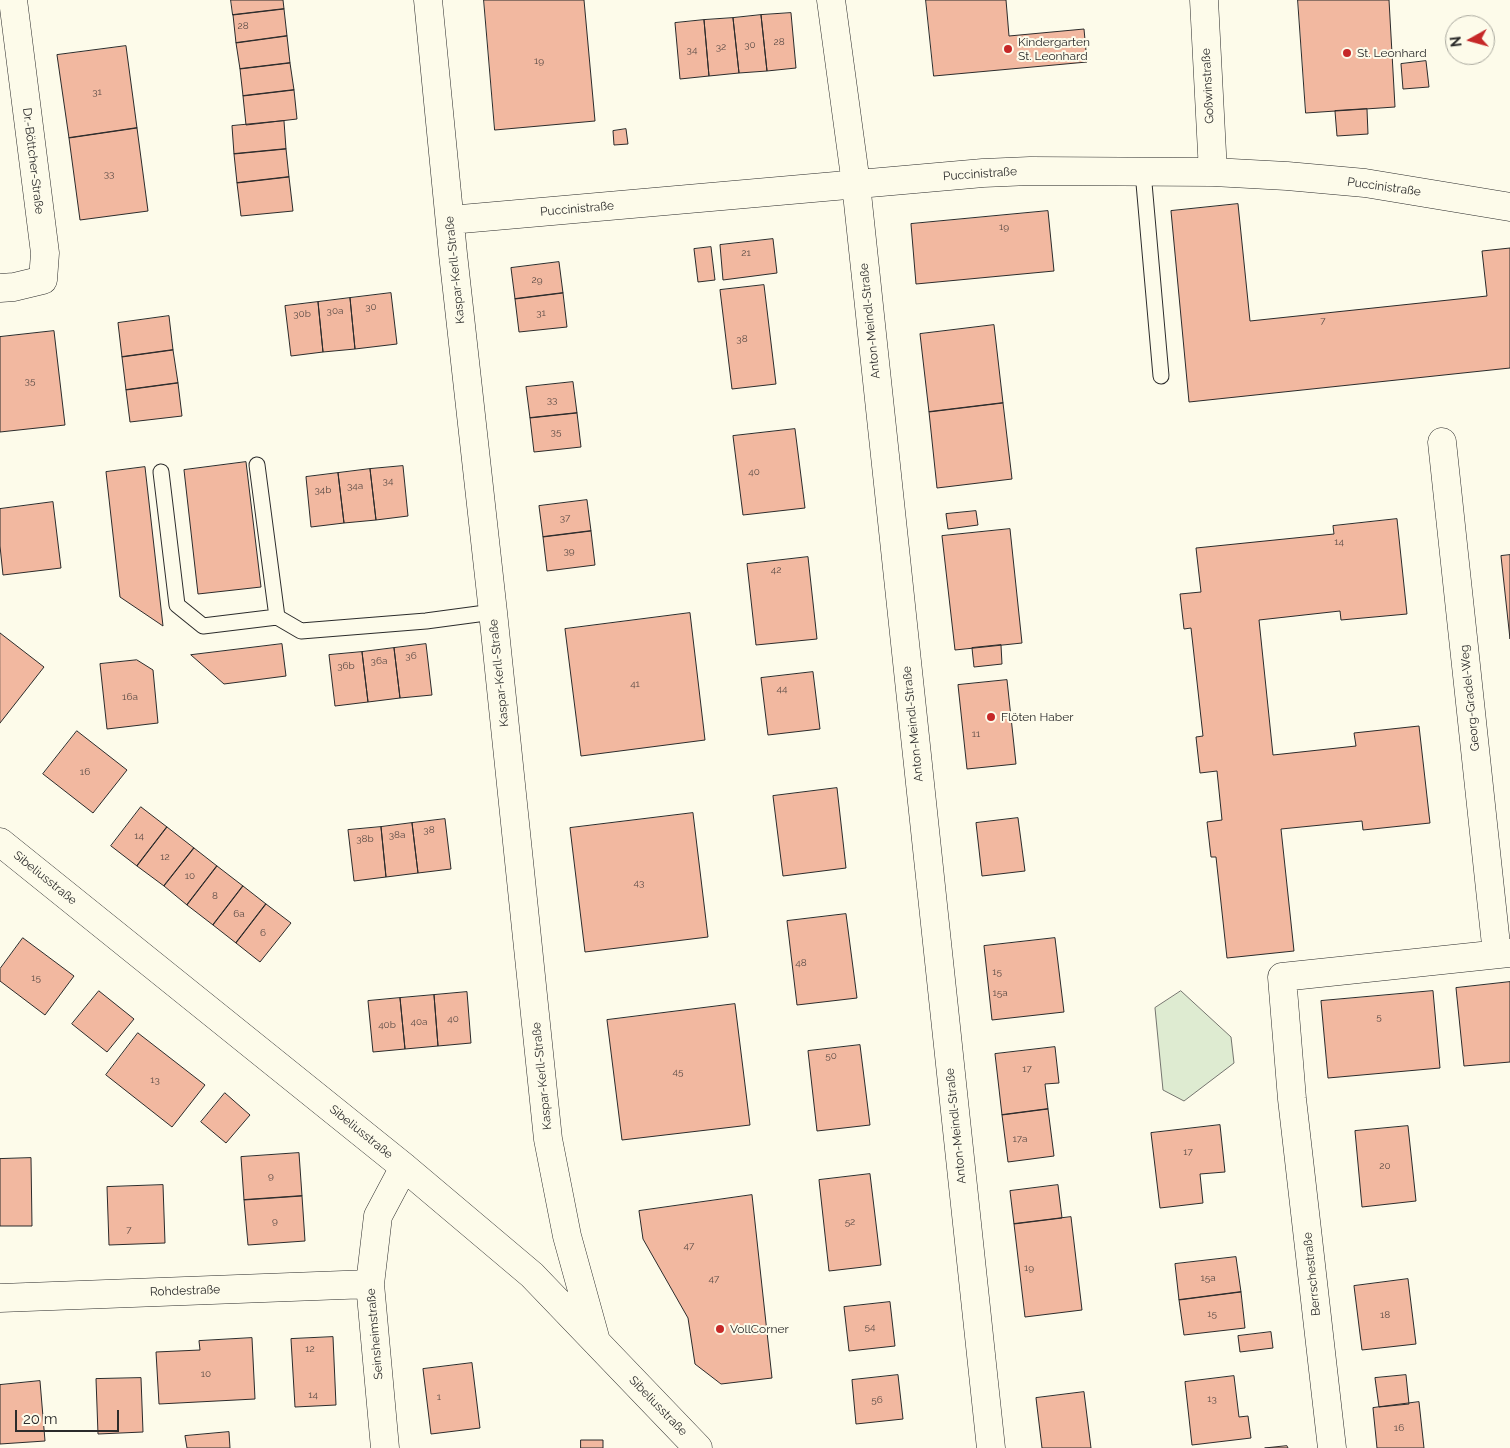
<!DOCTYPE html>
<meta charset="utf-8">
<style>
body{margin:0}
#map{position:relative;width:1510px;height:1448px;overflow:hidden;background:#fdfbea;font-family:Raleway,sans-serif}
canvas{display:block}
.north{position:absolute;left:1445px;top:15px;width:50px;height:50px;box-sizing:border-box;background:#fdfbea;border:1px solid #a9a89e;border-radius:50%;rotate:263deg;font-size:14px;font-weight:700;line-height:20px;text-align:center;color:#2b2b2b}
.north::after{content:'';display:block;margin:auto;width:18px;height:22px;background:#c62828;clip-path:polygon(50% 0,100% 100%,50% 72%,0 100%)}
.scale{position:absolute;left:15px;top:1410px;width:104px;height:22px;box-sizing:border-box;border:2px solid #2b2b2b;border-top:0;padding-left:6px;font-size:15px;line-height:18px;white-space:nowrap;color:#2b2b2b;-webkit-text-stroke:4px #fdfbea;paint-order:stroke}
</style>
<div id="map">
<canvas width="1510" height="1448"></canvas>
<div class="north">N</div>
<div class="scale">20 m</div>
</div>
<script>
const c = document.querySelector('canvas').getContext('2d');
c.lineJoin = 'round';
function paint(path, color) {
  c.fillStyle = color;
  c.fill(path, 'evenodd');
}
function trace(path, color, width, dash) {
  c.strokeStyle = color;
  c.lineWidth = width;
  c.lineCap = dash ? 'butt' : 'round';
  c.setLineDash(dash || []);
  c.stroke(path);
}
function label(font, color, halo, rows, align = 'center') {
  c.font = font + ' Raleway,sans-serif';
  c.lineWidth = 4;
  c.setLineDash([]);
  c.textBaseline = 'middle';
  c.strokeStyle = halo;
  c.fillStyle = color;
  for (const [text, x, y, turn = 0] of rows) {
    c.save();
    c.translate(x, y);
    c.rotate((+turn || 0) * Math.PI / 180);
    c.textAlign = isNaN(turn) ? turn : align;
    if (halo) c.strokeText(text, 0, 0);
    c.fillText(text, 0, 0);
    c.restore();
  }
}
const green = new Path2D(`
 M1181,991L1231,1037L1234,1063L1184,1101L1163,1090L1155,1008Z`);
const building = new Path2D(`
 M231,0H283L284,9L233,15Z
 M484,0H584L595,121L495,130Z
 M926,0H1006L1009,36L1084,29L1087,62L934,76Z
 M1298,0H1389L1395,107L1306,113Z
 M284,9L287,36L236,43L233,15Z
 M791,13L796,68L767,71L761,15Z
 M761,15L767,71L739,73L733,18Z
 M733,18L739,73L709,76L704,20Z
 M704,20L709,76L680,79L675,23Z
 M287,36L290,63L240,69L236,43Z
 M126,46L137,128L69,138L57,55Z
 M1426,61L1429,87L1403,89L1401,64Z
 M290,63L294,90L243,96L240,69Z
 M294,90L297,119L246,125L243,96Z
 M1367,109L1368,134L1337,136L1335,111Z
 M284,121L286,149L234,154L232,126Z
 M137,128L148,211L80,220L69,138Z
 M626,129L628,144L614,145L613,131Z
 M286,149L289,177L237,183L234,154Z
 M289,177L293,211L241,216L237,183Z
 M1238,204L1250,321L1487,296L1482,251L1510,248V368L1189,402L1171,211Z
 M1048,211L1054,271L916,284L911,224Z
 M773,239L777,273L723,280L720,245Z
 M711,247L715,280L698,282L694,249Z
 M559,262L563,293L515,299L511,268Z
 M764,285L776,384L732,389L720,290Z
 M391,293L397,344L355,349L350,298Z
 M563,293L567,327L519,332L515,299Z
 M350,298L355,349L323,352L318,302Z
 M318,302L323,352L291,356L285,306Z
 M169,316L173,350L122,357L118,323Z
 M994,325L1003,403L929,412L920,334Z
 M54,331L65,425L0,432V337Z
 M173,350L178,383L126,390L122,357Z
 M573,382L577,413L530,418L526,387Z
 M178,383L182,416L130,422L126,390Z
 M1003,403L1012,479L937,488L929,412Z
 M577,413L581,447L534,452L530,418Z
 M795,429L805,508L743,515L733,436Z
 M246,462L261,587L198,594L184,470Z
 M403,466L408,516L376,520L370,469Z
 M145,467L163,626L120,597L106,472Z
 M370,469L376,520L344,523L338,473Z
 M338,473L344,523L311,527L306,477Z
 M587,500L591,531L543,537L539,506Z
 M53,502L61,568L3,575L0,546V509Z
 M976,511L978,525L948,529L946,514Z
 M1397,519L1407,614L1341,620L1340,611L1259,620L1273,755L1356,746L1354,733L1419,726L1430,823L1363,830L1362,821L1281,829L1294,951L1227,958L1216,857H1211L1207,822L1222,820L1217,771L1200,773L1196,737L1203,736L1191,628L1184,629L1180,594L1201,592L1196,548L1334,534L1333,526Z
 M1010,529L1022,643L955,650L942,536Z
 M591,531L595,565L547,571L543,537Z
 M1510,555V639L1501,556Z
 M808,557L817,639L756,645L747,564Z
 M690,613L705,740L581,756L565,629Z
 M0,633L44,667L0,723Z
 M282,644L286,676L224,684L191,655Z
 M426,644L432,695L400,698L394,648Z
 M1001,645L1002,664L974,667L972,648Z
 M394,648L400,698L368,702L362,652Z
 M362,652L368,702L335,706L329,655Z
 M137,660L153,670L158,723L107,729L100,664Z
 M813,672L820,729L768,735L761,678Z
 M1007,680L1016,764L967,769L958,685Z
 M77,731L127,770L93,813L43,774Z
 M837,788L846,868L783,876L773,796Z
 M141,807L167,827L137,866L111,846Z
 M693,813L708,937L585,952L570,828Z
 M1018,818L1025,871L982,876L976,823Z
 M445,819L451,869L418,873L412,823Z
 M412,823L418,873L386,877L381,827Z
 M167,827L194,848L164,886L137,866Z
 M381,827L386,877L354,881L348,830Z
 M194,848L217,866L187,905L164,886Z
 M217,866L243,886L213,925L187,905Z
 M243,886L266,904L236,943L213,925Z
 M266,904L291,923L260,962L236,943Z
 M846,914L857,998L797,1005L787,921Z
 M23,938L74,976L45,1015L0,981V969Z
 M1055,938L1064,1012L992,1020L984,946Z
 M1510,982V1062L1464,1066L1456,988Z
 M99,991L134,1019L107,1052L72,1024Z
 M1433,991L1440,1068L1328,1078L1321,1001Z
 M467,992L471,1043L438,1046L434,995Z
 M434,995L438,1046L405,1049L400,998Z
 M400,998L405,1049L373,1052L368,1001Z
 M735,1004L750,1125L622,1140L607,1020Z
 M138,1033L205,1085L172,1127L106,1075Z
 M860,1045L870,1125L817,1131L808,1051Z
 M1055,1047L1059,1083L1045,1084L1048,1109L1002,1115L995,1054Z
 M225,1093L250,1115L226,1143L201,1122Z
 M1048,1109L1054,1156L1008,1162L1002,1115Z
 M1220,1125L1225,1172L1200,1174L1203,1203L1160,1208L1151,1133Z
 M1408,1126L1416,1201L1362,1207L1355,1131Z
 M299,1153L302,1196L244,1200L241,1157Z
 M31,1158L32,1226H0V1159Z
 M870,1174L881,1265L829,1271L819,1180Z
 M163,1185L165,1243L109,1245L107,1187Z
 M1058,1185L1062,1218L1014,1224L1010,1191Z
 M752,1195L772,1378L721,1384L695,1364L688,1318L643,1239L639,1211Z
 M302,1196L305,1241L248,1245L244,1200Z
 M1071,1217L1082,1310L1025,1317L1014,1224Z
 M1236,1257L1241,1292L1179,1300L1175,1264Z
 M1408,1279L1416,1344L1362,1350L1354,1286Z
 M1241,1292L1245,1328L1184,1335L1179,1300Z
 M890,1302L895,1346L849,1351L844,1307Z
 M1271,1332L1273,1348L1240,1352L1238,1336Z
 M333,1337L336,1405L295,1407L291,1339Z
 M252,1338L255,1399L159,1404L156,1352L200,1350L199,1341Z
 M472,1363L480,1428L431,1434L423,1369Z
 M898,1375L903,1419L856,1424L852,1380Z
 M1406,1375L1409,1404L1379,1407L1375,1378Z
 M1234,1376L1239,1417L1248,1416L1251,1438L1192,1445L1185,1382Z
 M141,1378L143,1432L98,1434L96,1379Z
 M40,1381L45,1441L0,1444V1385Z
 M1084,1392L1091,1448H1042L1036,1398Z
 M1419,1402L1424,1448H1377L1373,1408Z
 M229,1432L230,1448H187L185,1436Z
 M581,1440H603V1448H581Z
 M1287,1446L1288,1448H1265Z`);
const service = new Path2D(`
 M1143,172L1161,376
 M257,465L277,617L301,631L426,621L493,612
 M161,472L177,605L203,626L277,617`);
const minor = new Path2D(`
 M428,0L453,254L493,612L548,1139L567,1236L596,1341
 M831,0L856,184L991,1448
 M1204,0L1213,172
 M450,220L983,173L1030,171L1213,172L1287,176L1365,183L1510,207
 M0,288L14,287L43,280L45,253L13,0
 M1442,442L1497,954
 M0,842L404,1167L532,1275L698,1448
 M0,1298L370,1284
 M385,1448L370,1284L378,1216L404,1167
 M1332,1448L1292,1099L1282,977L1510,953`);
const markers = [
 [1008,49,5,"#c62828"],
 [1347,53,5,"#c62828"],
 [991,717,5,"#c62828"],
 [720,1329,5,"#c62828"]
];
const numberNames = [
 ["28",243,26],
 ["28",779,42],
 ["30",750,45],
 ["32",721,47],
 ["34",692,50],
 ["19",539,61],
 ["31",97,92],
 ["33",109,174],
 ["19",1004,227],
 ["21",746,253],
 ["29",537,280],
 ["30",371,307],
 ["30a",335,311],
 ["31",541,313],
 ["30b",302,314],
 ["7",1323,321],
 ["38",742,339],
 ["35",30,381],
 ["33",552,400],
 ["35",556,432],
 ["40",754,472],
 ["34",388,481],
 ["34a",355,486],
 ["34b",323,490],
 ["37",565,518],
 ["14",1339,542],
 ["39",569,551],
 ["42",776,570],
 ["36",411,656],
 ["36a",379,661],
 ["36b",346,666],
 ["41",635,684],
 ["44",782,689],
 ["16a",130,697],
 ["11",976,734],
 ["16",85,772],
 ["38",429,830],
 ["38a",397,835],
 ["14",139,836],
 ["38b",365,839],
 ["12",165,857],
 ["10",190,876],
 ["43",639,883],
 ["8",215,896],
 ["6a",239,914],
 ["6",263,933],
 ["48",801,963],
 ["15",997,972],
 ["15",36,978],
 ["15a",1000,993],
 ["5",1379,1017],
 ["40",453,1019],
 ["40a",419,1022],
 ["40b",387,1025],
 ["50",831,1056],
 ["17",1027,1069],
 ["45",678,1072],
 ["13",155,1080],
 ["17a",1020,1139],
 ["17",1188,1152],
 ["20",1385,1166],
 ["9",271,1176],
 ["9",275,1221],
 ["52",850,1222],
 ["7",129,1230],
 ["47",689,1246],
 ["19",1029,1268],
 ["15a",1208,1278],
 ["47",714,1279],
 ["15",1212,1314],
 ["18",1385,1315],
 ["54",870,1327],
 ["12",310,1349],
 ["10",206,1374],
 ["14",313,1395],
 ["1",439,1397],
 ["13",1212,1399],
 ["56",877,1400],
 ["16",1399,1428]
];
const poiNames = [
 ["Kindergarten",1018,42],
 ["St. Leonhard",1018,56],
 ["St. Leonhard",1357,53],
 ["Flöten Haber",1001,717],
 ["VollCorner",730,1329]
];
const streetNames = [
 ["Goßwinstraße",1208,86,-93],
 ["Dr.-Böttcher-Straße",33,161,83],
 ["Puccinistraße",980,174,-4],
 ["Puccinistraße",1384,187,8],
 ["Puccinistraße",577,209,-5],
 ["Kaspar-Kerll-Straße",455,270,-96],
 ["Anton-Meindl-Straße",870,321,-96],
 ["Kaspar-Kerll-Straße",499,673,-96],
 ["Georg-Gradel-Weg",1470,698,-96],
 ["Anton-Meindl-Straße",913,724,-96],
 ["Sibeliusstraße",45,878,39],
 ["Kaspar-Kerll-Straße",542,1076,-96],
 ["Anton-Meindl-Straße",956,1126,-96],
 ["Sibeliusstraße",361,1132,39],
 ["Berrschestraße",1312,1274,-96],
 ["Rohdestraße",185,1291,-2],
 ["Seinsheimstraße",375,1334,-95],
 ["Sibeliusstraße",658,1406,46]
];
paint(green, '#deebd1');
trace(green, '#74746e', 1);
paint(building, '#f2b8a0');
trace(building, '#2b2b2b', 1);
trace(service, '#2b2b2b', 17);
trace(minor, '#2b2b2b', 29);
trace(service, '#fdfbea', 15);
trace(minor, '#fdfbea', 28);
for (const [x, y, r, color] of markers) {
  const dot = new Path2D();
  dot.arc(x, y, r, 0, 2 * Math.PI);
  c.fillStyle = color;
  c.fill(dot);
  trace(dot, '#fdfbea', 2);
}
label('10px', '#5d4e48', null, numberNames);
label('12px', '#2b2b2b', '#fdfbea', poiNames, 'left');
label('12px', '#2b2b2b', '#fdfbea', streetNames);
</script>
